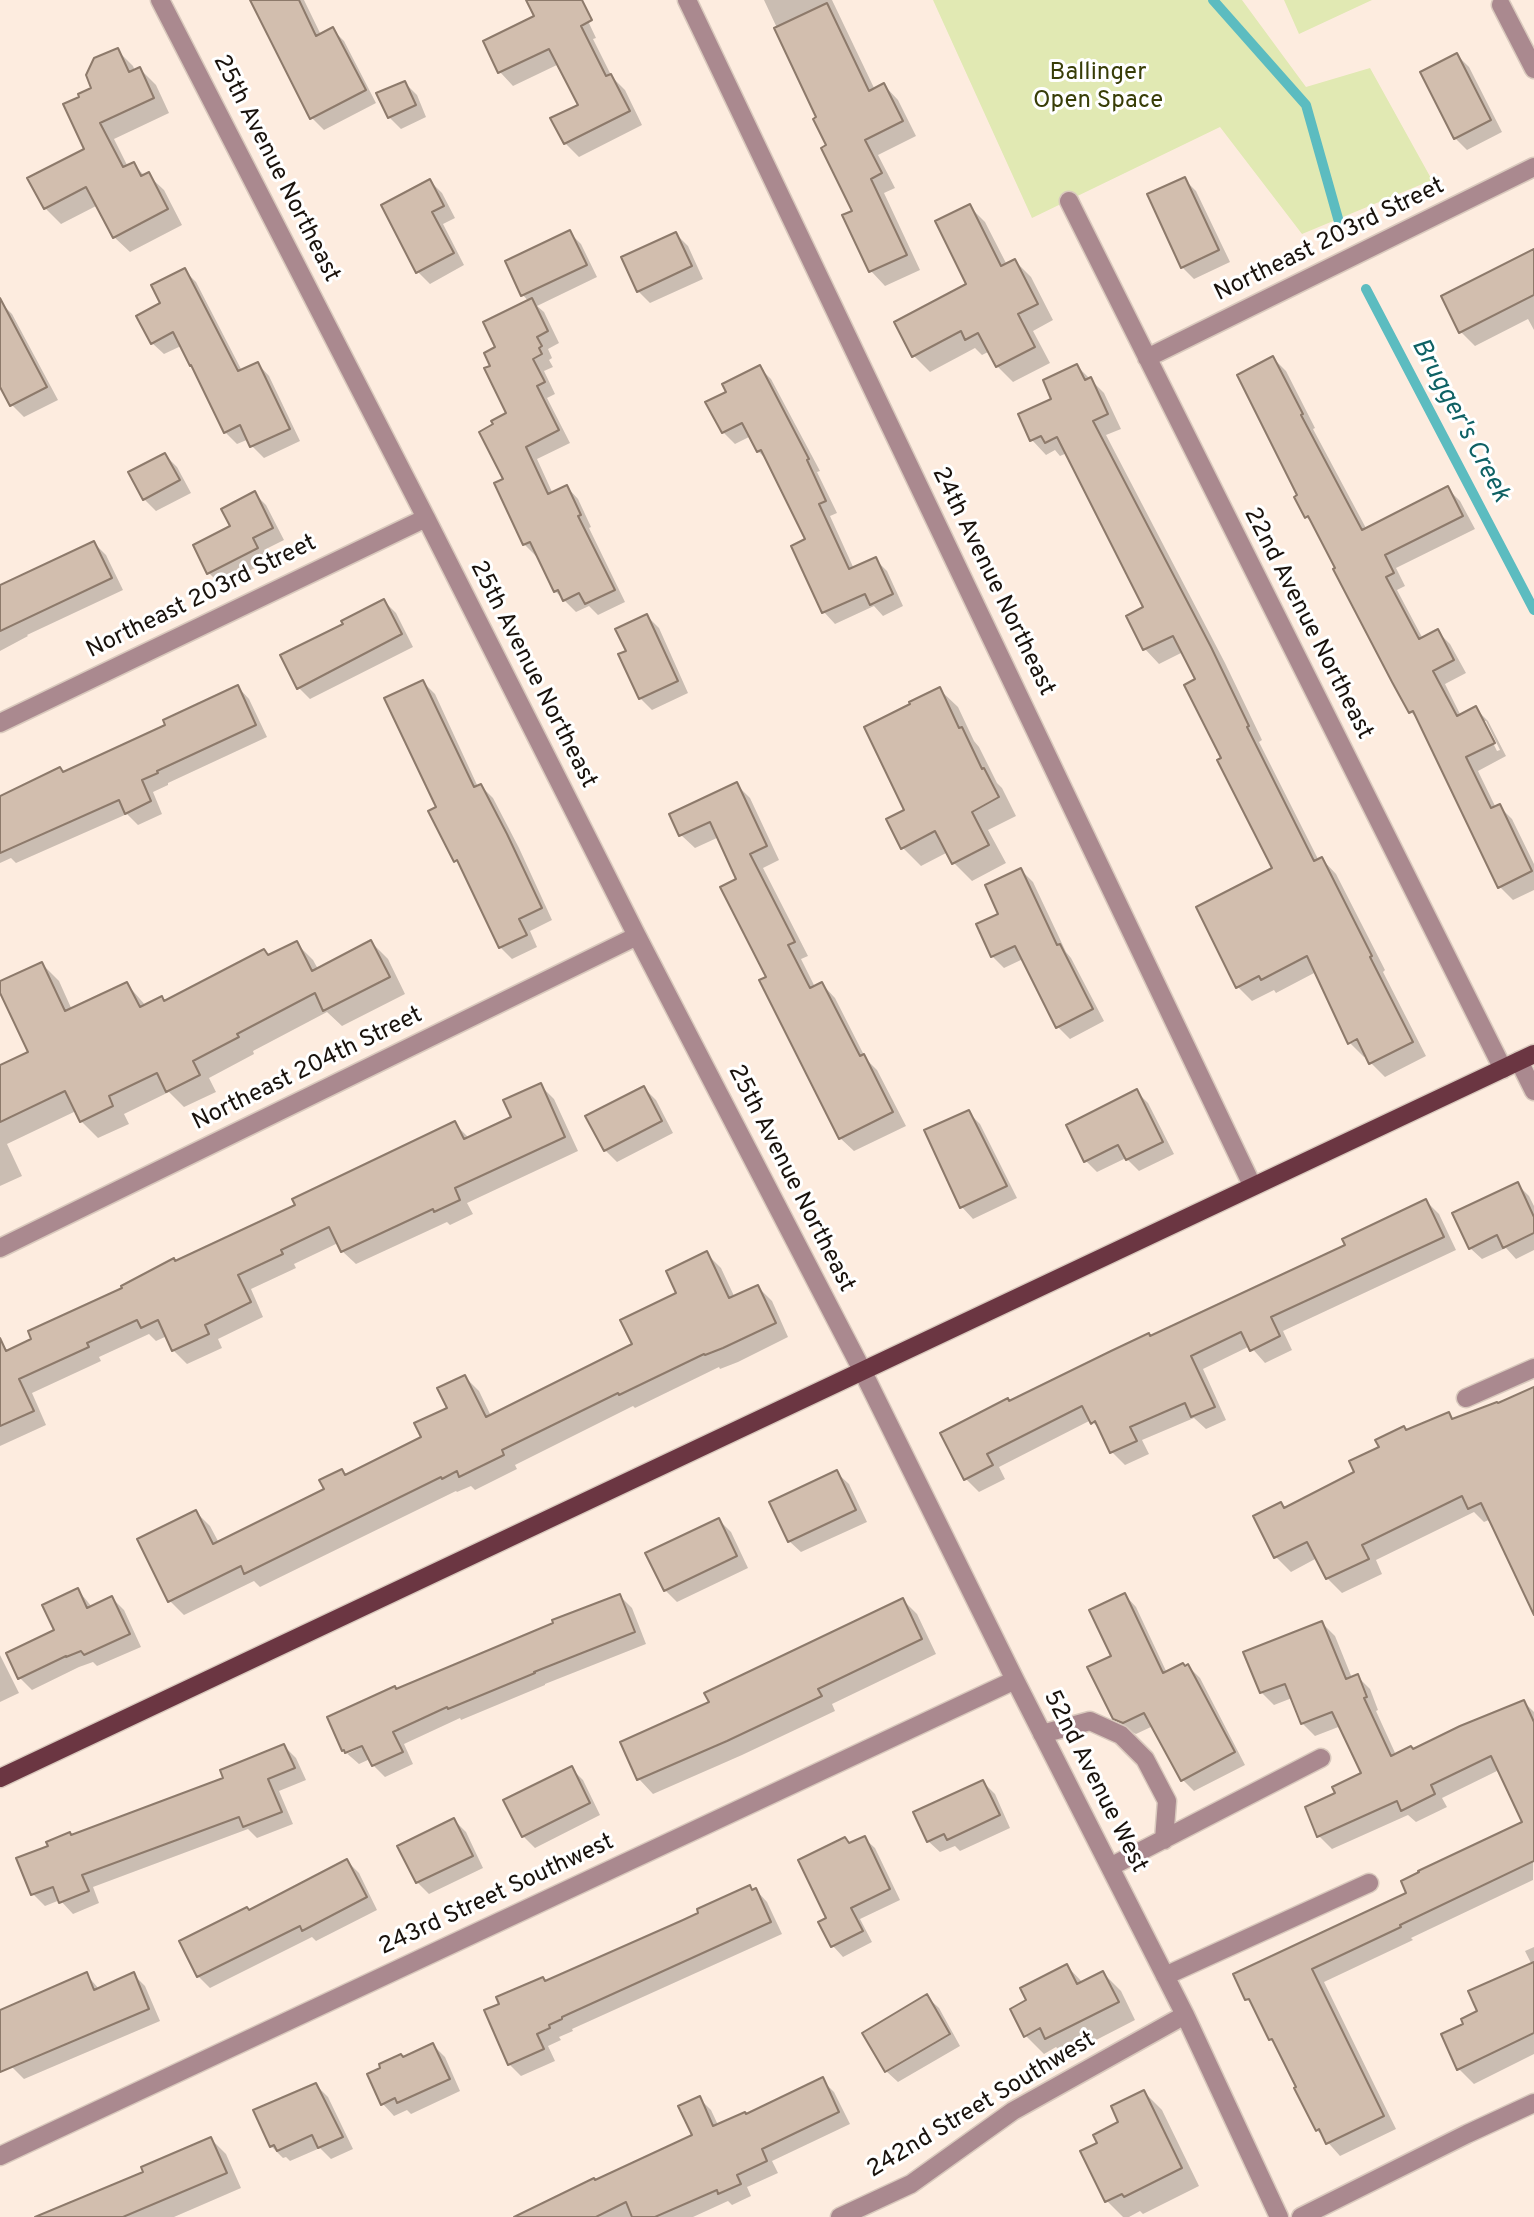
<!DOCTYPE html>
<style>
body{margin:0}
canvas{display:block;background:#fdecdf}
</style>
<canvas width="1534" height="2217"></canvas>
<script>
const c = document.querySelector('canvas').getContext('2d');
c.lineJoin = 'round';
function paint(path, color) {
  c.fillStyle = color;
  c.fill(path, 'evenodd');
}
function trace(path, color, width, dash) {
  c.strokeStyle = color;
  c.lineWidth = width;
  c.lineCap = dash ? 'butt' : 'round';
  c.setLineDash(dash || []);
  c.stroke(path);
}
function label(font, color, halo, rows, align = 'center') {
  c.font = font + ' Overpass,sans-serif';
  c.lineWidth = 6;
  c.setLineDash([]);
  c.textBaseline = 'middle';
  c.strokeStyle = halo;
  c.fillStyle = color;
  for (const [text, x, y, turn = 0] of rows) {
    c.save();
    c.translate(x, y);
    c.rotate((+turn || 0) * Math.PI / 180);
    c.textAlign = isNaN(turn) ? turn : align;
    if (halo) c.strokeText(text, 0, 0);
    c.fillText(text, 0, 0);
    c.restore();
  }
}
const green = new Path2D(`
 M933,0H1242L1306,87L1370,68L1432,180L1302,234L1220,127L1032,218Z
 M1284,0H1372L1299,34Z`);
const shadow = new Path2D(`
 M252,0H304L321,35L332,29L344,41L376,103L324,130L312,118Z
 M528,0H578L596,38L593,39L612,77L625,90L642,125L579,157L565,143L553,119L580,106L559,64L513,86L500,72L485,42L536,17Z
 M764,0H832L875,90L884,85L898,100L916,136L878,155L895,188L884,193L920,270L885,286L871,271L854,211L819,118Z
 M117,50L133,66L135,71L140,69L156,85L169,113L114,139L128,167L133,164L145,176L148,175L164,190L182,225L130,252L114,237L98,205L61,224L45,208L30,179L86,150L93,89Z
 M1457,55L1469,67L1502,132L1467,150L1455,138Z
 M405,83L417,95L426,117L401,129L389,117Z
 M1184,179L1196,191L1230,262L1194,279L1182,267Z
 M430,181L442,193L455,218L443,224L464,265L430,284L418,272Z
 M969,206L985,222L1007,265L1015,261L1031,277L1053,320L1033,331L1050,363L1013,382L997,366L990,351L982,355L975,348L930,372L914,356L968,285Z
 M569,232L581,244L597,277L537,306L544,312L559,343L548,349L552,358L549,360L553,367L544,371L555,394L547,398L570,443L537,459L553,494L567,487L578,499L591,527L589,528L625,602L598,615L589,606L576,612L555,591L538,555L536,556L524,544L505,480L509,414L492,367L497,348L529,302L523,295Z
 M676,234L688,246L703,279L650,303L638,291Z
 M1534,251V330L1528,319L1475,346L1461,332Z
 M184,270L196,282L242,371L258,364L269,376L300,441L264,458L252,446L249,439L237,444L225,432L181,346L164,354L152,343L163,303Z
 M0,302L12,314L58,400L24,417L12,405L0,383Z
 M1273,358L1286,371L1315,428L1313,429L1367,530L1447,488L1460,501L1475,529L1396,568L1405,586L1397,590L1423,639L1437,631L1450,644L1466,673L1445,684L1461,716L1475,708L1488,721L1506,756L1478,771L1496,808L1499,806L1512,819L1534,864V890L1513,900L1500,887L1419,720L1410,711L1315,525L1306,517L1300,496ZM1482,721H1486L1500,750L1497,751Z
 M1077,366L1104,393L1121,429L1106,435L1225,663L1262,740L1259,742L1319,861L1322,859L1336,874L1385,970L1383,972L1426,1056L1385,1077L1371,1063L1367,1055L1364,1057L1350,1043L1316,972L1276,993L1274,990L1252,1001L1238,987L1198,907L1275,869L1223,759L1197,680L1183,652L1159,664L1145,649L1128,617L1145,608L1067,453L1060,456L1055,450L1046,455L1032,440L1020,415L1054,400Z
 M759,367L771,379L820,471L817,472L837,513L830,516L854,569L875,559L887,571L903,606L883,616L874,606L835,624L824,612L807,540L769,462L758,451L751,436L735,444L723,432L728,393Z
 M165,455L177,467L191,493L156,511L144,499Z
 M255,494L266,505L284,540L264,550L269,561L221,585L209,573L232,527Z
 M94,543L106,555L123,590L27,635L28,636L0,651V587Z
 M384,601L396,613L413,647L310,699L298,687Z
 M647,616L659,628L688,693L652,710L640,698Z
 M423,682L435,694L478,787L481,786L493,798L519,848L552,920L530,931L537,947L512,959L500,947L462,867L456,861L438,808Z
 M238,687L249,699L267,737L168,783V785L153,792L162,814L138,825L127,814L16,863L11,858L0,863V806L64,774L168,726Z
 M939,689L958,707L974,741L979,747L997,783L1002,788L1016,816L988,830L1006,863L972,881L954,863L948,852L921,866L903,848L912,705Z
 M736,784L750,798L779,860L763,868L808,956L801,959L815,987L822,984L835,998L866,1059L877,1070L906,1126L854,1151L840,1138L768,977L738,880L719,837L695,848L681,835Z
 M1021,870L1033,882L1066,952L1071,958L1104,1021L1070,1039L1058,1027L1023,959L1004,968L992,956L1000,915Z
 M371,942L388,959L405,994L342,1026L327,1012L253,1051L254,1054L209,1078L216,1092L184,1107L169,1092L124,1114L129,1124L98,1138L81,1121L76,1111L7,1144L22,1176L0,1186V1067L30,1053L0,988V983L42,964L59,981L72,1010L127,984L146,1006L161,998L165,1002L296,943L313,960L318,969Z
 M540,1085L554,1099L578,1151L467,1203L473,1214L450,1225L447,1222L356,1264L342,1251L338,1243L294,1264L296,1268L251,1289L263,1317L218,1339L222,1348L187,1364L173,1350L167,1336L156,1341L149,1334L99,1357L101,1361L32,1393L46,1425L0,1446V1355L34,1340L175,1262L297,1206L455,1124L469,1138L513,1117Z
 M644,1088L656,1100L673,1133L617,1162L605,1150Z
 M1137,1092L1148,1103L1174,1154L1139,1171L1126,1158L1097,1172L1085,1160Z
 M968,1112L980,1124L1017,1198L973,1219L962,1207Z
 M1517,1184L1529,1196L1534,1206V1250L1516,1259L1506,1248L1482,1259L1470,1248Z
 M1426,1201L1439,1214L1456,1250L1283,1331L1292,1350L1265,1363L1250,1346L1203,1369L1226,1420L1206,1429L1194,1418L1142,1440L1149,1454L1125,1465L1112,1452L1103,1433L1091,1420L999,1467L1005,1479L979,1492L966,1479L1010,1403L1348,1246Z
 M707,1254L721,1268L735,1298L758,1287L772,1301L788,1337L738,1362L720,1369L719,1367L635,1408L633,1406L515,1465L517,1469L475,1490L471,1486L457,1492L456,1491L260,1587L254,1581L184,1615L170,1601L196,1512L210,1526L219,1543L326,1490L342,1472L346,1476L423,1437L449,1409L465,1377L479,1391L491,1416L634,1345L678,1294Z
 M1534,1389V1596L1491,1519L1484,1522L1474,1512L1376,1560L1382,1574L1342,1593L1327,1578L1317,1558L1291,1572L1276,1557L1255,1517L1281,1504L1286,1509L1357,1473L1381,1447L1407,1432L1449,1414L1455,1420Z
 M837,1473L849,1484L867,1522L801,1552L789,1541Z
 M719,1520L731,1532L748,1568L677,1602L665,1590L648,1554Z
 M78,1590L92,1607L112,1598L124,1610L141,1647L97,1666L93,1662L79,1667L32,1690L20,1678L56,1630Z
 M1125,1595L1136,1607L1167,1673L1188,1666L1200,1678L1245,1765L1194,1791L1182,1779L1153,1726L1136,1734L1127,1730L1114,1718L1113,1657Z
 M620,1596L632,1608L646,1644L545,1684V1685L461,1720L460,1718L404,1744L413,1764L385,1777L373,1765L370,1759L359,1764L343,1750L329,1718ZM370,1740L371,1743L347,1754V1750Z
 M903,1600L917,1614L936,1654L832,1704L835,1711L742,1755L653,1794L639,1779L711,1703Z
 M1322,1623L1335,1636L1352,1678L1357,1676L1370,1689L1378,1710L1376,1711L1396,1755L1413,1750L1524,1702L1534,1712L1533,1880L1411,1938L1413,1940L1324,1982L1396,2129L1340,2156L1317,2130L1279,2048L1270,2039L1255,2007L1247,1999L1409,1894L1524,1823L1499,1770L1442,1798L1447,1807L1416,1822L1408,1815L1332,1849L1319,1836L1308,1808L1337,1794L1364,1774L1341,1726L1315,1736L1302,1723L1292,1698L1274,1705L1261,1692Z
 M0,1655L19,1693L0,1702Z
 M284,1746L296,1758L306,1780L279,1791L293,1824L257,1838L248,1829L93,1887L99,1903L73,1914L60,1900L45,1906L33,1894L50,1847L72,1837L225,1779Z
 M571,1768L583,1780L600,1815L535,1848L523,1836Z
 M983,1782L995,1794L1010,1828L960,1851L955,1846L940,1852L928,1841Z
 M454,1820L466,1832L483,1868L429,1894L417,1882Z
 M864,1838L875,1848L900,1900L860,1919L872,1942L843,1957L833,1946L821,1922L828,1918L845,1839L851,1844Z
 M347,1861L359,1873L377,1910L316,1941L312,1937L210,1988L198,1976L250,1912Z
 M749,1887L753,1891L756,1890L767,1902L782,1934L572,2029L573,2031L559,2037L561,2040L548,2046L555,2061L521,2076L509,2064L501,2004L543,1979L547,1982L684,1921Z
 M1534,1947V2054L1474,2084L1459,2069L1443,2035L1465,2025L1532,1965L1525,1951Z
 M1067,1966L1083,1983L1103,1973L1121,1991L1135,2020L1065,2056L1056,2047L1044,2054L1026,2036L1029,2001Z
 M86,1974L99,1989L133,1974L145,1986L160,2021L24,2079L12,2067L0,2039V2011Z
 M927,1997L939,2008L960,2046L898,2082L886,2071Z
 M433,2045L445,2057L460,2091L411,2114L407,2110L394,2116L383,2104L403,2058Z
 M822,2080L834,2092L850,2124L772,2161L778,2173L747,2187L751,2196L732,2205L728,2201L693,2217H531L595,2182L694,2136L699,2098L711,2110L718,2125L746,2116Z
 M316,2085L328,2097L353,2149L331,2159L320,2148L290,2161L286,2157L283,2158L271,2146L255,2111Z
 M1144,2092L1162,2110L1199,2186L1143,2214L1140,2211L1129,2217H1123L1107,2201L1099,2143L1120,2123Z
 M211,2139L226,2154L241,2188L174,2217H42L53,2213L52,2210L71,2201L73,2203L145,2173Z`);
const stream = new Path2D(`
 M1213,0L1306,105L1339,222
 M1366,289L1534,610`);
const building = new Path2D(`
 M250,0H299L316,36L333,27L366,90L310,119Z
 M526,0H582L592,20L581,26L606,76L611,74L630,111L564,144L550,118L578,105L549,49L498,73L483,41L534,16Z
 M827,3L869,91L884,83L903,121L865,140L882,173L871,179L907,255L869,272L842,215L852,211L821,148L826,145L813,119L816,117L774,28Z
 M118,48L129,72L140,67L154,98L100,123L123,167L134,162L141,176L149,172L168,209L113,238L86,187L44,209L27,178L84,149L63,104L79,97L78,94L91,88L86,75L94,58Z
 M1457,53L1491,120L1454,139L1420,72Z
 M405,81L416,105L388,118L376,93Z
 M1185,177L1219,250L1181,268L1147,194Z
 M430,179L444,206L432,212L454,253L416,273L381,205Z
 M970,204L1001,266L1015,259L1038,304L1018,314L1035,347L996,367L978,333L965,340L961,331L912,357L894,322L966,284L935,221Z
 M570,230L587,265L521,296L505,261Z
 M676,232L692,266L637,292L621,257Z
 M1534,249V295L1459,333L1441,296Z
 M185,268L238,371L258,362L290,429L250,447L240,425L224,433L191,365L190,366L173,332L151,344L136,316L160,303L151,285Z
 M0,298L47,387L10,406L0,387Z
 M532,298L548,331L537,337L542,346L539,348L542,354L533,359L545,382L537,386L559,430L526,447L548,494L567,485L581,515L578,516L615,590L585,604L579,593L563,601L558,590L554,592L530,542L523,545L494,483L503,479L479,432L493,424L491,421L506,413L484,368L490,366L484,353L495,347L483,322Z
 M1273,356L1303,414L1301,415L1362,530L1448,486L1463,516L1385,555L1394,573L1386,577L1419,639L1438,629L1454,660L1433,671L1457,716L1476,706L1495,743L1466,757L1491,808L1500,804L1532,871L1498,888L1413,711L1409,713L1392,682L1333,569L1335,568L1308,516L1305,518L1294,497L1297,495L1237,375Z
 M1077,364L1085,380L1091,377L1108,414L1093,421L1211,647L1249,726L1247,727L1314,861L1322,857L1372,956L1370,957L1413,1042L1369,1064L1357,1039L1348,1044L1307,956L1261,980L1259,976L1236,988L1196,907L1272,868L1217,760L1221,758L1184,685L1195,679L1173,636L1143,650L1126,616L1143,607L1057,437L1045,443L1041,436L1030,441L1018,414L1051,399L1043,380Z
 M760,365L809,459L807,460L826,501L819,504L849,569L876,557L893,594L870,605L865,594L822,613L791,546L805,539L761,450L757,452L742,423L722,433L705,402L726,392L722,384Z
 M165,453L180,480L143,500L128,472Z
 M255,491L273,528L253,538L258,548L207,574L193,545L230,526L221,509Z
 M94,541L112,578L0,631V585Z
 M384,599L402,634L297,689L280,655L343,624L341,621Z
 M647,614L678,681L639,699L618,654L626,651L615,629Z
 M423,680L474,787L481,784L507,834L542,908L519,919L527,935L499,948L457,860L454,862L428,811L436,807L384,698Z
 M238,685L256,725L157,771L158,773L142,780L151,801L125,814L119,800L0,853V796L60,767L63,772L165,725L163,720Z
 M940,687L959,728L962,727L982,769L984,768L999,797L972,812L989,845L952,864L935,831L901,849L886,819L904,810L864,727L910,704L909,702Z
 M737,782L767,846L750,854L795,942L788,945L810,988L822,982L860,1056L864,1054L893,1112L839,1139L759,980L766,977L720,887L736,879L710,822L679,836L669,814Z
 M1021,868L1057,945L1060,944L1093,1009L1056,1028L1015,946L991,957L976,924L998,914L985,885Z
 M371,940L390,977L323,1011L315,993L237,1034L239,1037L193,1061L200,1075L166,1092L157,1073L109,1096L113,1106L80,1122L65,1091L0,1122V1065L28,1052L0,993V981L42,962L65,1011L127,982L140,1007L162,996L164,1001L264,949L268,955L297,941L312,971Z
 M541,1083L565,1137L455,1188L460,1200L434,1212L433,1209L341,1252L329,1227L281,1250L283,1254L238,1275L251,1302L205,1325L209,1334L172,1351L158,1320L141,1328L137,1320L87,1343L89,1347L19,1379L34,1411L0,1426V1338L6,1351L31,1339L28,1331L122,1288L121,1286L174,1258L175,1261L295,1205L292,1199L455,1121L464,1139L511,1117L503,1100Z
 M644,1086L662,1121L604,1151L585,1116Z
 M1137,1089L1163,1142L1126,1160L1118,1145L1084,1162L1066,1125Z
 M969,1110L1007,1186L960,1208L924,1130Z
 M1518,1182L1534,1217V1233L1503,1248L1497,1235L1469,1249L1452,1213Z
 M1426,1199L1444,1237L1271,1317L1280,1336L1250,1351L1241,1332L1191,1356L1215,1407L1191,1417L1185,1403L1130,1427L1137,1441L1110,1453L1095,1421L1091,1424L1082,1406L987,1454L993,1465L964,1480L940,1433L1008,1398L1009,1401L1111,1351L1149,1333L1150,1336L1345,1245L1342,1239Z
 M707,1251L729,1298L758,1285L776,1323L723,1348L705,1355L704,1354L619,1395L618,1393L502,1450L504,1455L459,1477L457,1471L442,1479L441,1477L244,1574L241,1566L168,1602L137,1539L196,1510L213,1544L324,1489L319,1480L342,1469L345,1475L421,1437L414,1423L447,1408L437,1388L465,1375L486,1417L632,1344L620,1320L676,1293L666,1271Z
 M1534,1387V1615L1481,1503L1468,1509L1462,1496L1362,1545L1369,1559L1326,1579L1307,1542L1274,1558L1253,1516L1281,1502L1284,1508L1354,1472L1349,1461L1379,1447L1375,1440L1404,1426L1406,1430L1449,1412L1452,1419L1497,1402L1498,1403Z
 M837,1470L856,1510L788,1542L769,1502Z
 M719,1518L737,1556L664,1591L645,1553Z
 M78,1588L87,1608L112,1596L130,1634L84,1655L81,1651L66,1657V1656L18,1679L6,1653L54,1630L42,1605Z
 M1125,1593L1163,1673L1183,1663L1185,1666L1188,1664L1235,1752L1181,1781L1144,1713L1123,1723L1113,1719L1087,1667L1111,1656L1089,1610Z
 M620,1594L635,1632L534,1672L535,1673L448,1709L447,1707L393,1732L403,1752L372,1766L362,1746L345,1753L344,1750L342,1751L327,1717L395,1686L396,1689L553,1623L552,1620Z
 M903,1598L922,1639L818,1689L822,1696L727,1741L637,1780L620,1742L709,1702L704,1693Z
 M1322,1621L1346,1679L1358,1674L1367,1697L1364,1698L1391,1756L1411,1746L1413,1749L1460,1726L1524,1700L1534,1722V1861L1400,1925L1401,1927L1312,1969L1384,2116L1326,2144L1319,2129L1316,2131L1294,2088L1296,2087L1272,2039L1269,2040L1249,1999L1245,2000L1233,1974L1406,1893L1401,1881L1419,1872L1418,1871L1522,1822L1491,1756L1431,1785L1435,1794L1401,1811L1397,1801L1317,1837L1305,1807L1335,1793L1332,1787L1361,1773L1332,1712L1301,1724L1285,1684L1260,1693L1243,1652Z
 M284,1744L295,1768L268,1779L282,1812L243,1827L239,1817L82,1875L89,1891L59,1903L53,1887L31,1895L16,1858L48,1846L46,1842L70,1832L71,1835L223,1778L220,1770Z
 M572,1766L590,1803L522,1837L503,1800Z
 M983,1780L1000,1815L947,1840L944,1834L927,1842L913,1812Z
 M454,1818L473,1856L416,1883L397,1846Z
 M865,1836L890,1889L851,1908L863,1931L831,1947L818,1922L826,1918L798,1860L845,1837L849,1843Z
 M347,1859L367,1897L302,1931L300,1926L197,1977L179,1941L247,1907L249,1910Z
 M750,1885L752,1890L756,1888L771,1922L562,2017V2019L549,2025L550,2028L537,2034L544,2049L508,2065L484,2010L499,2004L496,1997L543,1977L545,1981L683,1920L698,1913L697,1909Z
 M1534,1962V2033L1457,2070L1441,2034L1463,2024L1461,2019L1477,2011L1468,1991Z
 M1067,1964L1077,1984L1103,1971L1119,2002L1045,2039L1040,2028L1024,2037L1010,2009L1026,2000L1020,1988Z
 M87,1972L94,1990L134,1972L149,2009L0,2072V2010Z
 M927,1994L950,2034L885,2072L862,2033Z
 M433,2043L450,2079L397,2103L395,2098L381,2105L367,2074L380,2068L379,2064L401,2054L403,2057Z
 M823,2077L839,2112L762,2149L767,2161L737,2175L741,2184L718,2194L717,2190L655,2217H632L626,2202L596,2217H514L594,2178L595,2180L692,2135L678,2106L700,2096L713,2126L745,2112L746,2114Z
 M316,2083L343,2137L318,2148L312,2135L277,2151L274,2145L270,2147L253,2110Z
 M1144,2090L1182,2168L1124,2197L1122,2194L1105,2202L1080,2151L1097,2143L1093,2135L1118,2122L1111,2106Z
 M211,2137L227,2173L123,2217H35L143,2172L141,2167Z`);
const minor = new Path2D(`
 M160,0L426,518L637,936L862,1370L1015,1680L1185,2015L1279,2217
 M687,0L1252,1185
 M1501,5L1534,69
 M1069,201L1503,1069
 M1147,358L1534,167
 M0,723L426,518
 M1519,1061L1534,1091
 M0,1248L637,936
 M1466,1398L1534,1368
 M1042,1734L1090,1721L1121,1735L1145,1759L1167,1801L1164,1840
 M1110,1867L1321,1758
 M1165,1976L1369,1883
 M0,2156L1015,1680
 M840,2217L911,2184L1013,2111L1185,2015
 M1301,2217L1467,2134L1534,2103`);
const major = new Path2D(`
 M0,1778L1534,1054`);
const parkNames = [
 ["Ballinger",1098,74],
 ["Open Space",1098,102]
];
const streetNames = [
 ["25th Avenue Northeast",275,169,63],
 ["Northeast 203rd Street",1330,241,-26],
 ["24th Avenue Northeast",992,582,64],
 ["Northeast 203rd Street",202,598,-26],
 ["22nd Avenue Northeast",1307,624,63],
 ["25th Avenue Northeast",532,675,63],
 ["Northeast 204th Street",308,1070,-26],
 ["25th Avenue Northeast",790,1179,63],
 ["52nd Avenue West",1094,1782,63],
 ["243rd Street Southwest",497,1896,-25],
 ["242nd Street Southwest",982,2106,-31]
];
const waterNames = [
 ["Brugger's Creek",1459,421,62]
];
paint(green, '#e1e9b3');
paint(shadow, '#0003');
trace(stream, '#5cbcc0', 10);
paint(building, '#d2beae');
trace(building, '#8d7a6b', 2);
trace(minor, '#d9c9bd', 21);
trace(major, '#d9c9bd', 21);
trace(minor, '#aa898f', 18);
trace(major, '#6b3642', 18);
label('24px', '#383d07', '#fff', parkNames);
label('24px', '#19120c', '#fff', streetNames);
label('italic 26px', '#0e6164', '#fff', waterNames);
</script>
